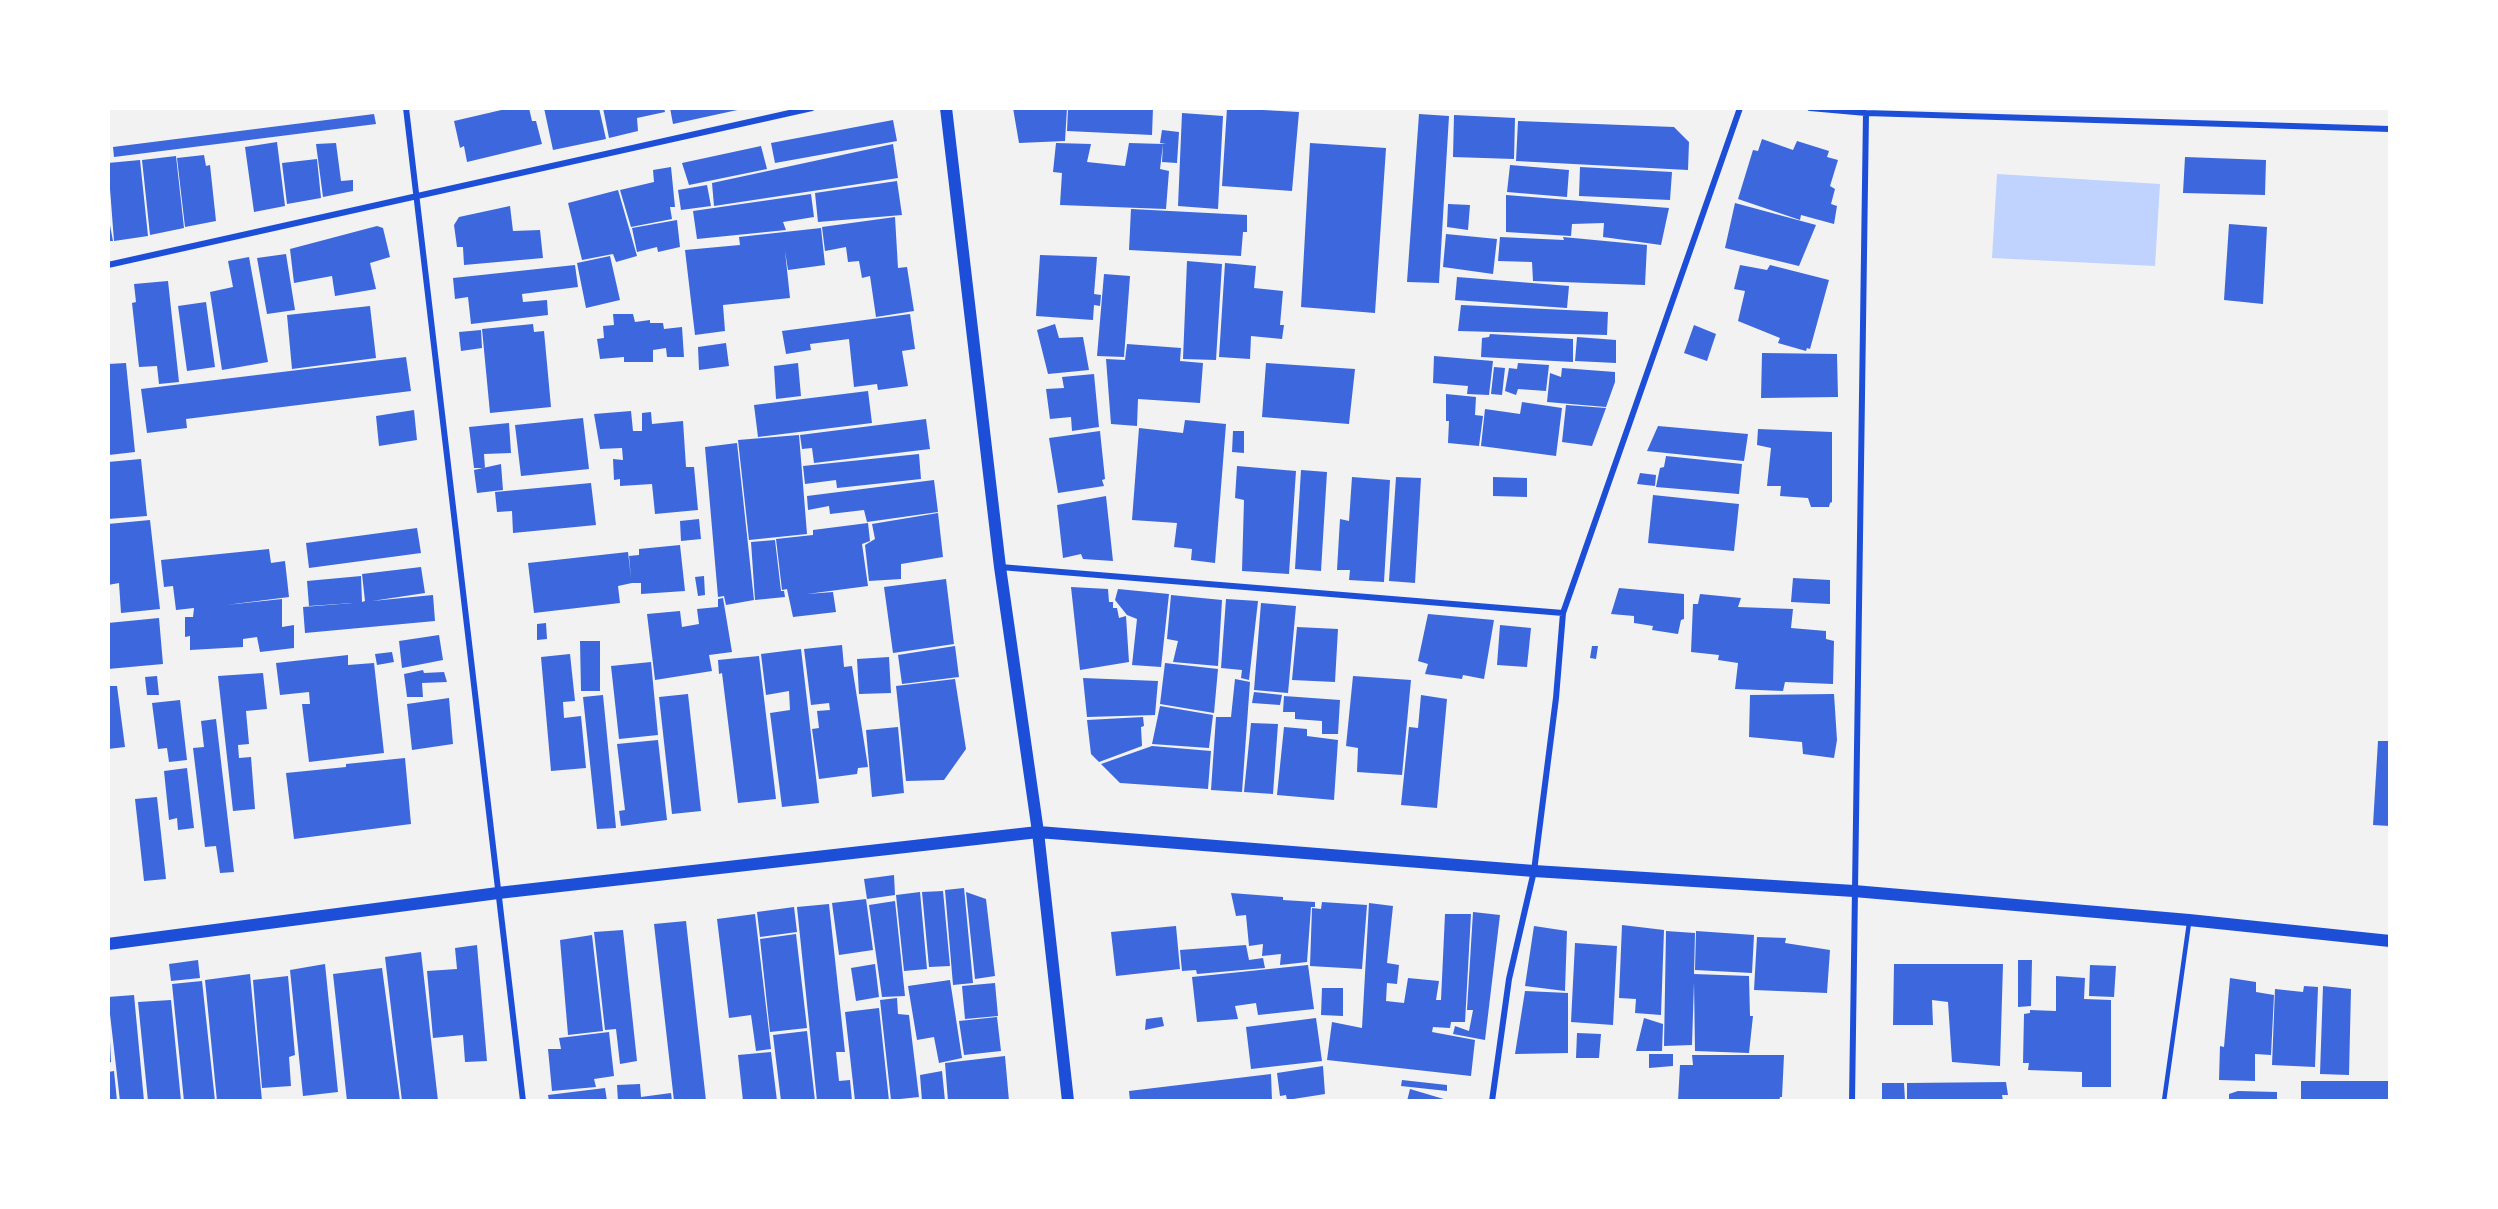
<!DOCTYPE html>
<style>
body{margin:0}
#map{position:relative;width:2498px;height:1209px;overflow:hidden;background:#f2f2f2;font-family:Signika,sans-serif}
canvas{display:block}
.frame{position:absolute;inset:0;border:110px solid #fff;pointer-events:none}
</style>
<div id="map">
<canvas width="2498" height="1209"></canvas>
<div class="frame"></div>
</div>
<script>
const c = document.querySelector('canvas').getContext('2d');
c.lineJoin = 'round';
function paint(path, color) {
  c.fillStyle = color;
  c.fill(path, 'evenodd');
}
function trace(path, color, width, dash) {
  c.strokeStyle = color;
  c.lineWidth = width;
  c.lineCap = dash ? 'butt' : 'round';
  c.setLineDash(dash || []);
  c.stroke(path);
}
const water = new Path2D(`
 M1997,174L2160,184L2155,266L1992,258Z`);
const building = new Path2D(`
 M510,108H529L532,121H536L542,144L467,162L464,146L460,148L454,121Z
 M544,108H599L606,139L553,150Z
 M603,108H664L665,112L637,118L638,131L609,138Z
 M670,108H742V109L673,124Z
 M1013,108H1067L1065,141L1019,143Z
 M1068,108H1153L1152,135L1067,131Z
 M1227,108L1299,112L1292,191L1222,186Z
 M1182,113L1223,116L1218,209L1178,206Z
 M374,114L376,124L114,157L113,147Z
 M1419,114L1449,116L1439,283L1407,282Z
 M1454,115L1515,118L1514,159L1453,157Z
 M893,120L897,141L775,163L771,143Z
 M1518,121L1674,127L1689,142L1688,170L1516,161Z
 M1162,130L1179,132L1177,163L1162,162L1163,144H1166L1160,143Z
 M1762,139L1793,150L1797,141L1829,151L1827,157L1838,160L1830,186L1835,189L1831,204L1837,206L1834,224L1801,215L1800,220L1738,199L1753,150L1758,151Z
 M277,142L285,206L254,212L245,147Z
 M336,143L341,181L353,180V191L323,197L316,144Z
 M1056,143L1091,144L1087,162L1125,166L1129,143L1163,144L1160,169L1169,171L1166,209L1060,205L1062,173L1053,172Z
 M1310,143L1386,148L1375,313L1301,307Z
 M893,144L898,178L714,206L712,183Z
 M761,146L767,169L689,185L682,163Z
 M204,155L206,166L210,165L216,221L185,227L177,158Z
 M176,156L184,228L150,235L142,160Z
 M2185,157L2266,160L2265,195L2183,193Z
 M317,159L321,198L287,204L282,163Z
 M140,160L148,236L114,241L108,163Z
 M1510,165L1569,170L1567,197L1507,192Z
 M671,167L675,207H670L672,219L631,227L620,190L654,182L653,170Z
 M1580,167L1672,172L1670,200L1579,196Z
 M897,181L902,215L818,222L815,193Z
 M707,185L711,206L681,210L678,190Z
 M618,190L637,256L616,262L613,254L582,260L568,203Z
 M811,194L814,217L783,222L786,230L697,239L693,211Z
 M1506,195L1669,208L1661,245L1603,237L1604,223L1572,224L1571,236L1506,232Z
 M1735,203L1816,225L1799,266L1725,248Z
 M1448,204L1470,205L1468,230L1447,227Z
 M510,206L513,231L540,230L543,258L464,265L463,247H457L454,225L459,217Z
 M1131,209L1247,215V232H1243L1241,256L1129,250Z
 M108,215L113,241H108Z
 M895,217L898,268L907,267L914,311L876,317L870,276L862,278L859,261L848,262L846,247L825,251L822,227Z
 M677,220L680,247L658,252L657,247L637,252L632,228Z
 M2229,224L2267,227L2263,304L2224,300Z
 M377,226L383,228L390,257L370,263L376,289L335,296L332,276L294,283L290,249Z
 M821,228L825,265L788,270L785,251L790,298L723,305L725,331L695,335L685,250L740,245L739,237Z
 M1446,234L1497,239L1493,274L1443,267Z
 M1500,237L1564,240L1563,237L1647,245L1645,285L1533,281L1532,262L1498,261Z
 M286,254L295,310L267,314L257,258Z
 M1040,255L1097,257L1094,294L1101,295L1100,306L1094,305L1093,320L1036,316Z
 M610,256L620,300L586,308L577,263Z
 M249,257L268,362L222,370L210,292L233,287L228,261Z
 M1187,261L1222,264L1216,360L1183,359Z
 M1225,263L1256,266L1254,288L1283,291L1280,325H1284L1282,339L1251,336L1250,359L1219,357Z
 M575,265L578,287L522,294L523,302L547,300L548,315L471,324L468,297L455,299L453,278Z
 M1740,265L1767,270L1770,265L1829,280L1810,349L1807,348L1806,351L1778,343L1780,338L1738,321L1745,291L1734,289Z
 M1104,274L1130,276L1124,357L1097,356Z
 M1457,277L1569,286L1567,308L1455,300Z
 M168,281L179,382L159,384L157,366L139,367L132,303L136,302L134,284Z
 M206,302L215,367L187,371L178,306Z
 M1461,305L1608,312L1607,335L1458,331Z
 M370,306L376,358L292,369L287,315Z
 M613,314H633L635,322L650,320V323H663L664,329L682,327L684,357H667L666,348L653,350V362H624V357L600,359L597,339L604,338L603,326L614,325Z
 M910,314L915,349L902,351L908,386L878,390L877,384L854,387L849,339L810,344L811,350L786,354L782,331Z
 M533,324L534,332L544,331L551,407L490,413L482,329Z
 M1055,324L1059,338L1083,337L1089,370L1048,374L1037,330Z
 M1694,325L1716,334L1707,361L1684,353Z
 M481,330L482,348L461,351L459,332Z
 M1490,334L1573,339V362L1481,357L1482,338L1489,337Z
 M1577,337L1616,340V363L1575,361Z
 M726,343L729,366L699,370L698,347Z
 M1127,344L1181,348L1180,361L1203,363L1200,403L1138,399L1137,426L1111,424L1106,359L1125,360Z
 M1762,353L1837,354L1838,397L1761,398Z
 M1434,356L1493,361L1489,395L1467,394L1468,386L1433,383Z
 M406,357L411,391L186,419L187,428L147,433L141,389Z
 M126,363L135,452L109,455L108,364Z
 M798,363L801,396L776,399L774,366Z
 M1266,363L1355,369L1349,424L1262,417Z
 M1518,363L1549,365L1546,391L1518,389L1516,395L1505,391L1509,368L1517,369Z
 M1494,367L1505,368L1502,395L1491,394Z
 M1562,368L1615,372V382L1606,407L1547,402L1550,373L1561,377Z
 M1094,374L1099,427L1072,431L1071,417L1050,419L1046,389L1064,388L1062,377Z
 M868,391L872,423L758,437L754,405Z
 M1446,394L1476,397L1475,415L1483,416L1479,446L1448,443L1449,421H1446Z
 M1522,402L1562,408L1556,456L1481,446L1485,409L1520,414Z
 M1566,405L1606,408L1592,446L1562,442Z
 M414,410L417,440L379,446L376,416Z
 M631,411L633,431H642V413L651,412L652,424L683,421L686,467H694L698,510L655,514L652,484L620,486V479L614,480L613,459L623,460L622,448L600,449L594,414Z
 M583,418L589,469L521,476L515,425Z
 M926,419L930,449L814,463L812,448L802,449L800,435Z
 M1185,420L1226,424L1215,563L1191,560L1192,549L1174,547L1177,523L1132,520L1139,428L1183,433Z
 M509,423L511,453L484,454L485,468H474L469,427Z
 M1658,426L1748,434L1744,461L1647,451Z
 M1758,429L1832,432V502L1830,503L1829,507H1811L1808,498L1780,496L1781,486H1767L1771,448L1757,445Z
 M1100,431L1105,479L1102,480L1104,486L1058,493L1049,438Z
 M1233,431H1244V453L1232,452Z
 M799,435L807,534L749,540L738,440Z
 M737,443L754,600L726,605L724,596L718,597L705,447Z
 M919,454L921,479L837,488L836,480L805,484L803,466Z
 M1666,456L1742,464L1739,494L1656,487L1660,468L1664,467Z
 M141,459L147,516L108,519V462Z
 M501,464L503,490L477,493L474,470Z
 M1237,466L1296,471L1289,574L1242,571L1244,500L1235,498Z
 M1301,470L1327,472L1321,571L1295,569Z
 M1640,473L1656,475L1655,486L1637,484Z
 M1352,477L1390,480L1384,582L1349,580L1350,570H1337L1340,519L1349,521Z
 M1396,477L1421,478L1415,583L1389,581Z
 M1493,477L1527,478V497L1493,496Z
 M934,480L938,512L867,522L864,510L830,514L829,506L808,510L807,496Z
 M591,483L596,525L513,533L512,511L497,512L495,492Z
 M1653,495L1739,504L1734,551L1648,543Z
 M1106,496L1113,561L1083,559L1081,554L1063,558L1057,505Z
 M938,513L943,557L901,564V579L869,581L865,545L875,539L872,524Z
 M699,519L701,539L681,541L680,521Z
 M150,520L160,609L121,613L119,583L108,585V524Z
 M868,523L870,541L862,544L868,586L807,594L833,592L836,612L793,617L787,589L782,590L776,539L813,535V530Z
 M417,528L421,553L309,568L306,543Z
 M775,540L781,591H784L785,597L755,600L751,542Z
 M680,545L685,591L641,594V583H632L618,586L620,603L534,613L528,563L628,552L631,578L629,556L639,555V549Z
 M269,549L271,563L285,561L289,597L226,605L282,599V627L294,625V648L260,652L257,637L243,639V647L190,650V636L185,637V617H193L194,608L176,610L173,586L164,587L161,560Z
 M421,567L425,593L372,601L433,595L435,621L305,633L303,607L353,603L309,606L307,581L361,576L362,602L365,601L362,574Z
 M704,576L705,595L698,596L695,577Z
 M1793,578L1830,580V604L1791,602Z
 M946,579L954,644L893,653L884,587Z
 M1071,587L1108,589L1109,602H1113V608H1117L1119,618L1126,616L1129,662L1080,670Z
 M1619,588L1684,594V619L1681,620L1678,634L1652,630L1653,626L1634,623V616L1611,614Z
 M1118,589L1169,594L1161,667L1132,665L1137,619L1127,615L1115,600Z
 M1700,594L1741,598L1738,607L1793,609L1791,628L1826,631V639L1834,641L1833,684L1785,682L1783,691L1735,689L1738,663L1718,660L1719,655L1691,652L1693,604H1698Z
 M1171,595L1222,600L1218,666L1173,662L1178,641L1167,639Z
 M723,598L732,652L709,655L712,671L655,680L647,614L680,611L682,627L699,624L697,609L718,607V599Z
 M1226,599L1258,601L1249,680L1241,678L1242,670L1221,668Z
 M1261,603L1296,606L1288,693L1254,690Z
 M1428,614L1494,620L1484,679L1463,675L1462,679L1425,674L1428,664L1418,661Z
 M159,618L163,664L108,669V623Z
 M546,623L547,639L537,640V624Z
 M1500,625L1531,628L1527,667L1497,665Z
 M1297,627L1338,629L1335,682L1292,680Z
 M439,635L443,660L402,668L399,641Z
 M580,641H600V691H581Z
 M842,645L844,667L852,666L868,767L858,768L857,774L819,779L812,729L819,728L817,711L830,710L829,703L811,705L804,649Z
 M955,646L959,677L902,684L898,655Z
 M1592,646H1598L1596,659L1590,658Z
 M801,649L819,803L782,807L770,713L790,710L789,691L766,695L761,654Z
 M392,652L394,662L377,665L375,654Z
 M570,654L575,701L563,702L564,718L581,716L586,768L551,771L541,657Z
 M348,655V665L374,663L384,753L309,762L302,704H310L309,692L280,695L276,663Z
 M759,656L776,799L738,803L722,673L719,674L718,660Z
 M889,657L891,693L859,694L857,659Z
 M651,662L658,735L619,739L611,666Z
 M1165,663L1218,669L1214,713L1160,704Z
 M423,670L424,673L444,672L447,682L422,683L423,697H407L404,674Z
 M263,673L267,709L246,711L249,744L238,745L239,758L251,757L255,809L233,811L218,676Z
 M157,676L159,695H147L145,677Z
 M1353,676L1411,680L1402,775L1357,772L1358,748L1346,746Z
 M1083,678L1158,681L1155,715L1087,717Z
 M955,679L966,749L944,780L906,781L896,686Z
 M1235,679L1250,682L1242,792L1211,790L1216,717H1231Z
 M108,686H117L125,747L108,749Z
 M1254,692L1282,695L1280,705L1252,703Z
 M688,694L701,811L672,814L659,697Z
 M1834,694L1837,740L1834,758L1803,754L1802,742L1749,737L1750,695Z
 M603,695L616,828L597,829L583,697Z
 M1421,695L1447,699L1437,808L1401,805L1409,727L1418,728Z
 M1284,696L1340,700L1338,734H1322V721L1295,719V712H1283Z
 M449,698L453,744L412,750L407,704Z
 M180,700L187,760L169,762L167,748L158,749L152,703Z
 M1160,706L1213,715L1209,748L1152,744Z
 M1143,717L1144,726L1141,727L1142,746L1099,762L1091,754L1087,720Z
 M216,719L234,872L220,873L216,846L205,847L193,748L204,747L201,721Z
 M1251,723L1278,724L1273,794L1244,792Z
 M898,727L904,793L872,797L866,730Z
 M1284,727L1307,729V736L1338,740L1334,800L1277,795Z
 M658,740L667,820L621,826L619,811L625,810L617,744Z
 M2378,741H2390V826L2373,825Z
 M1152,746L1211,751L1208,789L1120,783L1101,764Z
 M405,758L411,824L294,839L286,773L346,767V764Z
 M187,768L194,828L178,830L177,818L169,820L164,771Z
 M157,797L166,879L144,881L135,799Z
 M894,875L895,895L867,899L864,879Z
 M964,888L973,983L953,985L945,890Z
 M943,891L950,966L929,967L922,892Z
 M920,892L927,969L904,971L896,895Z
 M966,892L986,899L995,976L975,979Z
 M1231,893L1283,897V900L1315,902V907H1311L1307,962L1280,965L1281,954L1262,956L1263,944L1249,946L1246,915L1236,916Z
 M866,899L873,950L839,955L832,903Z
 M895,901L905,996L882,997L869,905Z
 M1322,902L1367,905L1362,969L1310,966L1312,908L1321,909Z
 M1369,903L1393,906L1387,963L1399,965L1397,984L1387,983L1386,1001L1404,1003L1408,978L1439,981L1436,1000H1441L1445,914H1471L1465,1022H1451L1450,1028L1433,1027L1432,1032L1475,1040L1471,1076L1327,1060L1332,1022L1362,1028Z
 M829,904L845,1052H836L839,1081L850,1080L852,1101H817L797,907Z
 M794,907L797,932L760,937L757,912Z
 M1473,912L1500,915L1485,1040L1453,1034L1455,1026L1469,1031L1473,1010H1467Z
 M755,914L771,1049L756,1051L751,1015L729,1018L717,919Z
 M686,921L706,1101H674L654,924Z
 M1622,925L1664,930L1661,1015L1635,1013L1636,999L1619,998Z
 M1176,926L1180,969L1116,976L1111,932Z
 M1534,926L1567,931L1565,991L1525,986Z
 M623,930L637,1061L620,1064L616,1029L605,1030L594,932Z
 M1666,931L1695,933L1694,974L1749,976L1750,1016H1753L1749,1053L1695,1051L1694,982L1692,1045L1664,1046Z
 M1696,931L1754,935L1752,973L1695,970Z
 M796,934L807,1028L770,1032L760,939Z
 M592,935L603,1031L568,1035L560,940Z
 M1757,937L1786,938L1785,943L1830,950L1827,993L1754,990Z
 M1575,943L1617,946L1613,1025L1571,1022Z
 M477,945L487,1061L465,1062L463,1035L433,1038L427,971L457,969L455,948Z
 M1246,945L1249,960L1263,958L1265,968L1197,974L1196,970L1182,971L1180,950Z
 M421,952L438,1101H402L385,957Z
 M198,960L200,978L171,981L169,964Z
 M2018,960H2032L2031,1006L2018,1007Z
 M325,964L338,1092L303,1096L290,970Z
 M875,964L879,997L856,1001L851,968Z
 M1894,964H2003L2000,1066L1952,1062L1948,1002L1932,1000L1933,1025H1893Z
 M1308,965L1314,1009L1258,1015L1256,1003L1235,1006L1238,1019L1197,1022L1192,977Z
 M2090,965L2116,966L2114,997L2089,996Z
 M382,968L400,1101H347L333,974Z
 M250,974L262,1101H217L205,980Z
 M288,976L295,1055L289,1057L291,1086L262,1088L253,980Z
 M2056,976L2085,978L2084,999L2111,1000V1087H2082V1072L2028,1070L2029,1063H2023L2024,1014L2030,1013V1010L2056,1011Z
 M2230,978L2256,982V992L2274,995L2271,1055L2255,1054V1081L2219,1080L2220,1046L2224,1047Z
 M950,980L962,1058L939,1063L934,1037L917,1040L908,986Z
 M202,981L215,1101H184L172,984Z
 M995,983L998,1016L965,1019L962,986Z
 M2304,986L2318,987L2315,1067L2272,1065L2275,989L2303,992Z
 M2323,986L2351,989L2349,1075L2320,1074Z
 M1322,988H1343V1016L1321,1015Z
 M1525,991L1568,993V1053L1515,1054Z
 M134,995L144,1101H120L108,997Z
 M897,998L898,1014L909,1015L919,1097L891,1100L880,1000Z
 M171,1000L181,1101H148L138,1002Z
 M879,1008L889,1101H855L845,1012Z
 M997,1017L1001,1051L964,1055L959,1021Z
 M1162,1017L1164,1026L1145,1030L1146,1019Z
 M1316,1018L1322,1061L1251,1069L1246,1027Z
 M1644,1018L1663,1024L1662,1051H1636Z
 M807,1031L815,1101H781L773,1035Z
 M609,1032L614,1076L594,1079L596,1087L552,1091L548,1049H561L559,1038Z
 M1577,1033L1601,1034L1599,1058H1576Z
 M108,1041H110L111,1062L108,1063Z
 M771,1052L777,1101H743L738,1055Z
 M1649,1054H1673V1066L1649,1068Z
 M1692,1055H1784L1782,1097H1780L1779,1101H1678L1680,1065H1693Z
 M1005,1056L1009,1101H948L945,1063Z
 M1323,1066L1325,1094L1287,1100L1286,1095L1280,1096L1277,1073Z
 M114,1071L117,1101H108V1072Z
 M942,1071L945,1101H922L920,1075Z
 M1271,1074L1272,1101H1130L1129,1091Z
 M1402,1080L1447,1085V1091L1401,1086Z
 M2301,1081H2390V1101H2301Z
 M2006,1082L2008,1095H2002L2003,1101H1907V1083Z
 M1882,1083H1904L1905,1101H1882Z
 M640,1084L641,1097L671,1093L672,1101H618L617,1085Z
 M605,1088L607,1101H549L548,1095Z
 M1410,1089L1447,1100V1101H1407Z
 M2238,1091L2277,1092V1101H2229V1094Z`);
const service = new Path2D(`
 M2164,1101L2189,923`);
const minor = new Path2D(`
 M406,108L523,1101
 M1810,108L1866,113L2390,129
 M108,265L812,108
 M1000,567L1563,613
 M1492,1101L1509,979L1534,871L1556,698L1563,613L1740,108
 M1852,1101L1866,113`);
const secondary = new Path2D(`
 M946,108L1000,567L1038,832L1068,1101
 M108,944L498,893L1038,832L1534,871L1854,891L2189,920L2390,941`);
paint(water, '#bfd3fe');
paint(building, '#3d67dc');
trace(service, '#1d4ed8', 4.5);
trace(minor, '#1d4ed8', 6);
trace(secondary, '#1d4ed8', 12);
</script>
